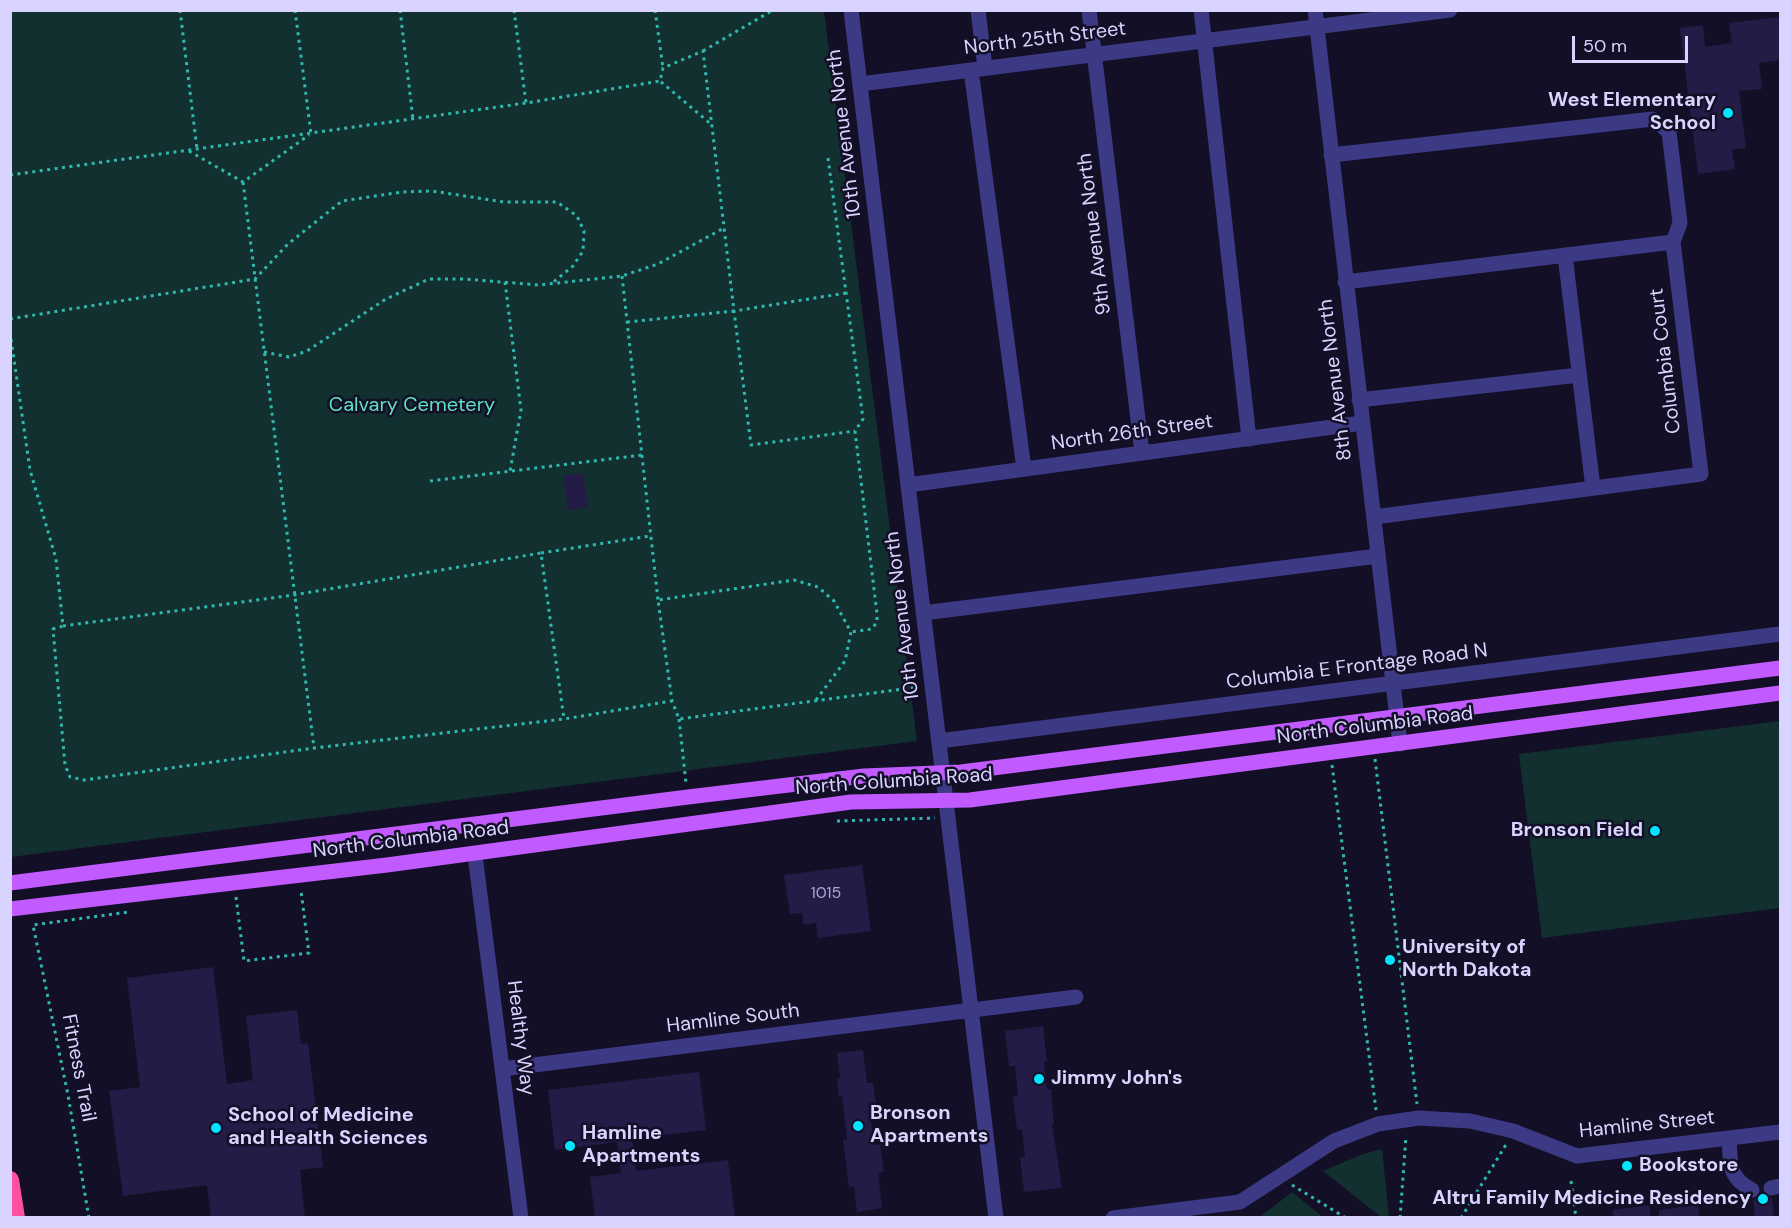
<!DOCTYPE html>
<style>
body{margin:0}
#map{position:relative;width:1791px;height:1228px;overflow:hidden;background:#130f26;font-family:"DM Sans",sans-serif}
canvas{display:block}
.frame{position:absolute;inset:0;border:12px solid #d9d4ff;pointer-events:none}
.scale{position:absolute;left:1572px;top:36px;width:116px;height:27px;box-sizing:border-box;border:3px solid #d9d4ff;border-top:0;padding-left:8px;font-size:18px;line-height:21px;white-space:nowrap;color:#d9d4ff;-webkit-text-stroke:4px #130f26;paint-order:stroke}
</style>
<div id="map">
<canvas width="1791" height="1228"></canvas>
<div class="frame"></div>
<div class="scale">50 m</div>
</div>
<script>
const c = document.querySelector('canvas').getContext('2d');
c.lineJoin = 'round';
function paint(path, color) {
  c.fillStyle = color;
  c.fill(path, 'evenodd');
}
function trace(path, color, width, dash) {
  c.strokeStyle = color;
  c.lineWidth = width;
  c.lineCap = dash ? 'butt' : 'round';
  c.setLineDash(dash || []);
  c.stroke(path);
}
function label(font, color, halo, rows, align = 'center') {
  c.font = font + ' "DM Sans",sans-serif';
  c.lineWidth = 5;
  c.setLineDash([]);
  c.textBaseline = 'middle';
  c.strokeStyle = halo;
  c.fillStyle = color;
  for (const [text, x, y, turn = 0] of rows) {
    c.save();
    c.translate(x, y);
    c.rotate((+turn || 0) * Math.PI / 180);
    c.textAlign = isNaN(turn) ? turn : align;
    if (halo) c.strokeText(text, 0, 0);
    c.fillText(text, 0, 0);
    c.restore();
  }
}
const green = new Path2D(`
 M10,11H824L917,741L11,857Z
 M1780,721V908L1542,938L1519,754Z
 M1382,1149L1389,1217H1381L1323,1171L1363,1154Z
 M1292,1192L1323,1217H1259H1260Z`);
const building = new Path2D(`
 M1780,17V60L1759,63L1762,89L1739,91L1746,148L1732,150L1735,169L1698,174L1680,28L1703,25L1705,47L1732,43L1729,23Z
 M583,473L588,507L568,510L563,476Z
 M862,865L871,931L818,938L816,923L803,925L802,913L790,914L784,875Z
 M213,967L227,1084L253,1080L246,1016L297,1010L301,1044L308,1043L323,1167L300,1170L305,1218H211L207,1185L123,1196L109,1091L140,1087L127,978Z
 M1043,1026L1047,1062H1044L1047,1089H1051L1054,1124H1052L1062,1188L1024,1192L1020,1157H1025L1022,1129L1017,1130L1013,1097L1018,1096L1015,1066H1009L1005,1031Z
 M863,1050L867,1083H873L877,1111L870,1112L874,1145L880,1144L884,1172L878,1173L882,1208L857,1212L854,1186L849,1187L843,1140H847L842,1096L839,1097L837,1079L840,1078L837,1053Z
 M699,1072L706,1130L632,1139L636,1171L728,1160L735,1218H595L590,1177L621,1173L617,1142L555,1150L548,1090Z
 M1762,1191L1772,1198L1774,1218H1755L1753,1200L1760,1196Z
 M1649,1205L1651,1218H1613V1210Z
 M1698,1205L1700,1218H1659V1210Z`);
const path = new Path2D(`
 M180,10L197,149
 M295,10L311,134
 M400,10L413,119
 M514,10L526,103L660,81
 M655,10L663,68
 M703,51L773,10
 M189,151L243,182L309,135
 M828,158L863,419L855,431L877,614V622L872,629L851,632
 M10,175L526,103
 M243,182L314,748
 M622,276L658,600
 M505,282L521,410L510,471
 M846,293L734,311L751,445L855,431
 M10,319L255,279L288,244L342,201L402,192L432,191L504,202H557L577,216L584,231L583,251L573,266L551,284
 M627,322L734,311L703,51L663,68L660,81L712,125
 M10,332L30,470L56,559L63,626L53,629L65,765L70,777L84,780L314,748L564,719L672,701
 M264,352L289,357L307,351L386,299L429,279H464L539,285L622,276L658,264L724,228
 M430,481L642,455
 M541,553L650,536
 M63,626L294,595L541,553L564,719
 M816,700L845,661L851,632L834,601L818,587L794,580L658,600L672,701L679,719L918,687
 M679,719L686,783
 M1375,759L1417,1104
 M1332,765L1376,1110
 M837,821L935,818
 M236,897L244,961L309,953L301,891
 M1571,1181L1576,1218
 M1292,1185L1346,1218
 M89,1218L68,1095L33,925L129,912
 M1400,1218L1406,1136
 M1461,1218L1507,1143`);
const minor = new Path2D(`
 M851,10L996,1218
 M978,10L985,68
 M1089,10L1142,453
 M1201,10L1249,439
 M1315,10L1400,744
 M971,70L1024,469
 M860,84L1450,10
 M1331,155L1653,119L1669,132L1680,223L1673,242
 M1565,255L1593,488
 M1345,282L1673,242L1701,474L1374,517
 M1359,400L1579,375
 M908,485L1362,423
 M923,613L1378,556
 M939,741L1780,634
 M476,863L521,1218
 M502,1069L1076,997
 M1729,1138C1731,1163 1727,1177 1752,1190
 M1771,1188L1780,1186
 M1113,1218L1240,1202L1334,1141L1378,1124L1419,1118L1470,1121L1513,1131L1577,1156L1780,1132`);
const major = new Path2D(`
 M10,883L688,797L864,776L961,772L1780,668
 M10,909L387,865L851,802L970,800L1780,693`);
const highway = new Path2D(`
 M10,1180L16,1218`);
const markers = [
 [1728,113,6,"#00e5ff"],
 [1655,831,6,"#00e5ff"],
 [1390,960,6,"#00e5ff"],
 [1039,1079,6,"#00e5ff"],
 [858,1126,6,"#00e5ff"],
 [216,1128,6,"#00e5ff"],
 [570,1146,6,"#00e5ff"],
 [1627,1166,6,"#00e5ff"],
 [1763,1199,6,"#00e5ff"]
];
const numberNames = [
 ["1015",826,894]
];
const streetNames = [
 ["North 25th Street",1045,39,-7],
 ["10th Avenue North",845,134,-97],
 ["9th Avenue North",1095,234,-97],
 ["Columbia Court",1666,361,-97],
 ["8th Avenue North",1336,380,-97],
 ["North 26th Street",1132,433,-8],
 ["10th Avenue North",903,616,-97],
 ["Columbia E Frontage Road N",1357,667,-7],
 ["North Columbia Road",1375,726,-7],
 ["North Columbia Road",894,782,-4],
 ["North Columbia Road",411,840,-7],
 ["Hamline South",733,1019,-7],
 ["Healthy Way",520,1038,83],
 ["Fitness Trail",78,1068,79],
 ["Hamline Street",1647,1125,-6]
];
const poiNames = [
 ["West Elementary",1716,101,"right"],
 ["School",1716,124,"right"],
 ["Bronson Field",1643,831,"right"],
 ["University of",1402,948],
 ["North Dakota",1402,971],
 ["Jimmy John's",1051,1079],
 ["Bronson",870,1114],
 ["Apartments",870,1137],
 ["School of Medicine",228,1116],
 ["and Health Sciences",228,1139],
 ["Hamline",582,1134],
 ["Apartments",582,1157],
 ["Bookstore",1639,1166],
 ["Altru Family Medicine Residency",1751,1199,"right"]
];
const parkNames = [
 ["Calvary Cemetery",412,406]
];
paint(green, '#12302f');
paint(building, '#241b47');
trace(path, '#2fb8b0', 3, [3, 4.5]);
trace(minor, '#3d3a85', 15);
trace(major, '#c25bff', 15);
trace(highway, '#ff4fa3', 18);
for (const [x, y, r, color] of markers) {
  const dot = new Path2D();
  dot.arc(x, y, r, 0, 2 * Math.PI);
  c.fillStyle = color;
  c.fill(dot);
  trace(dot, '#130f26', 2);
}
label('16px', '#aca6d1', null, numberNames);
label('20px', '#d9d4ff', '#130f26', streetNames);
label('bold 20px', '#d9d4ff', '#130f26', poiNames, 'left');
label('20px', '#5fe0c0', '#130f26', parkNames);
</script>
